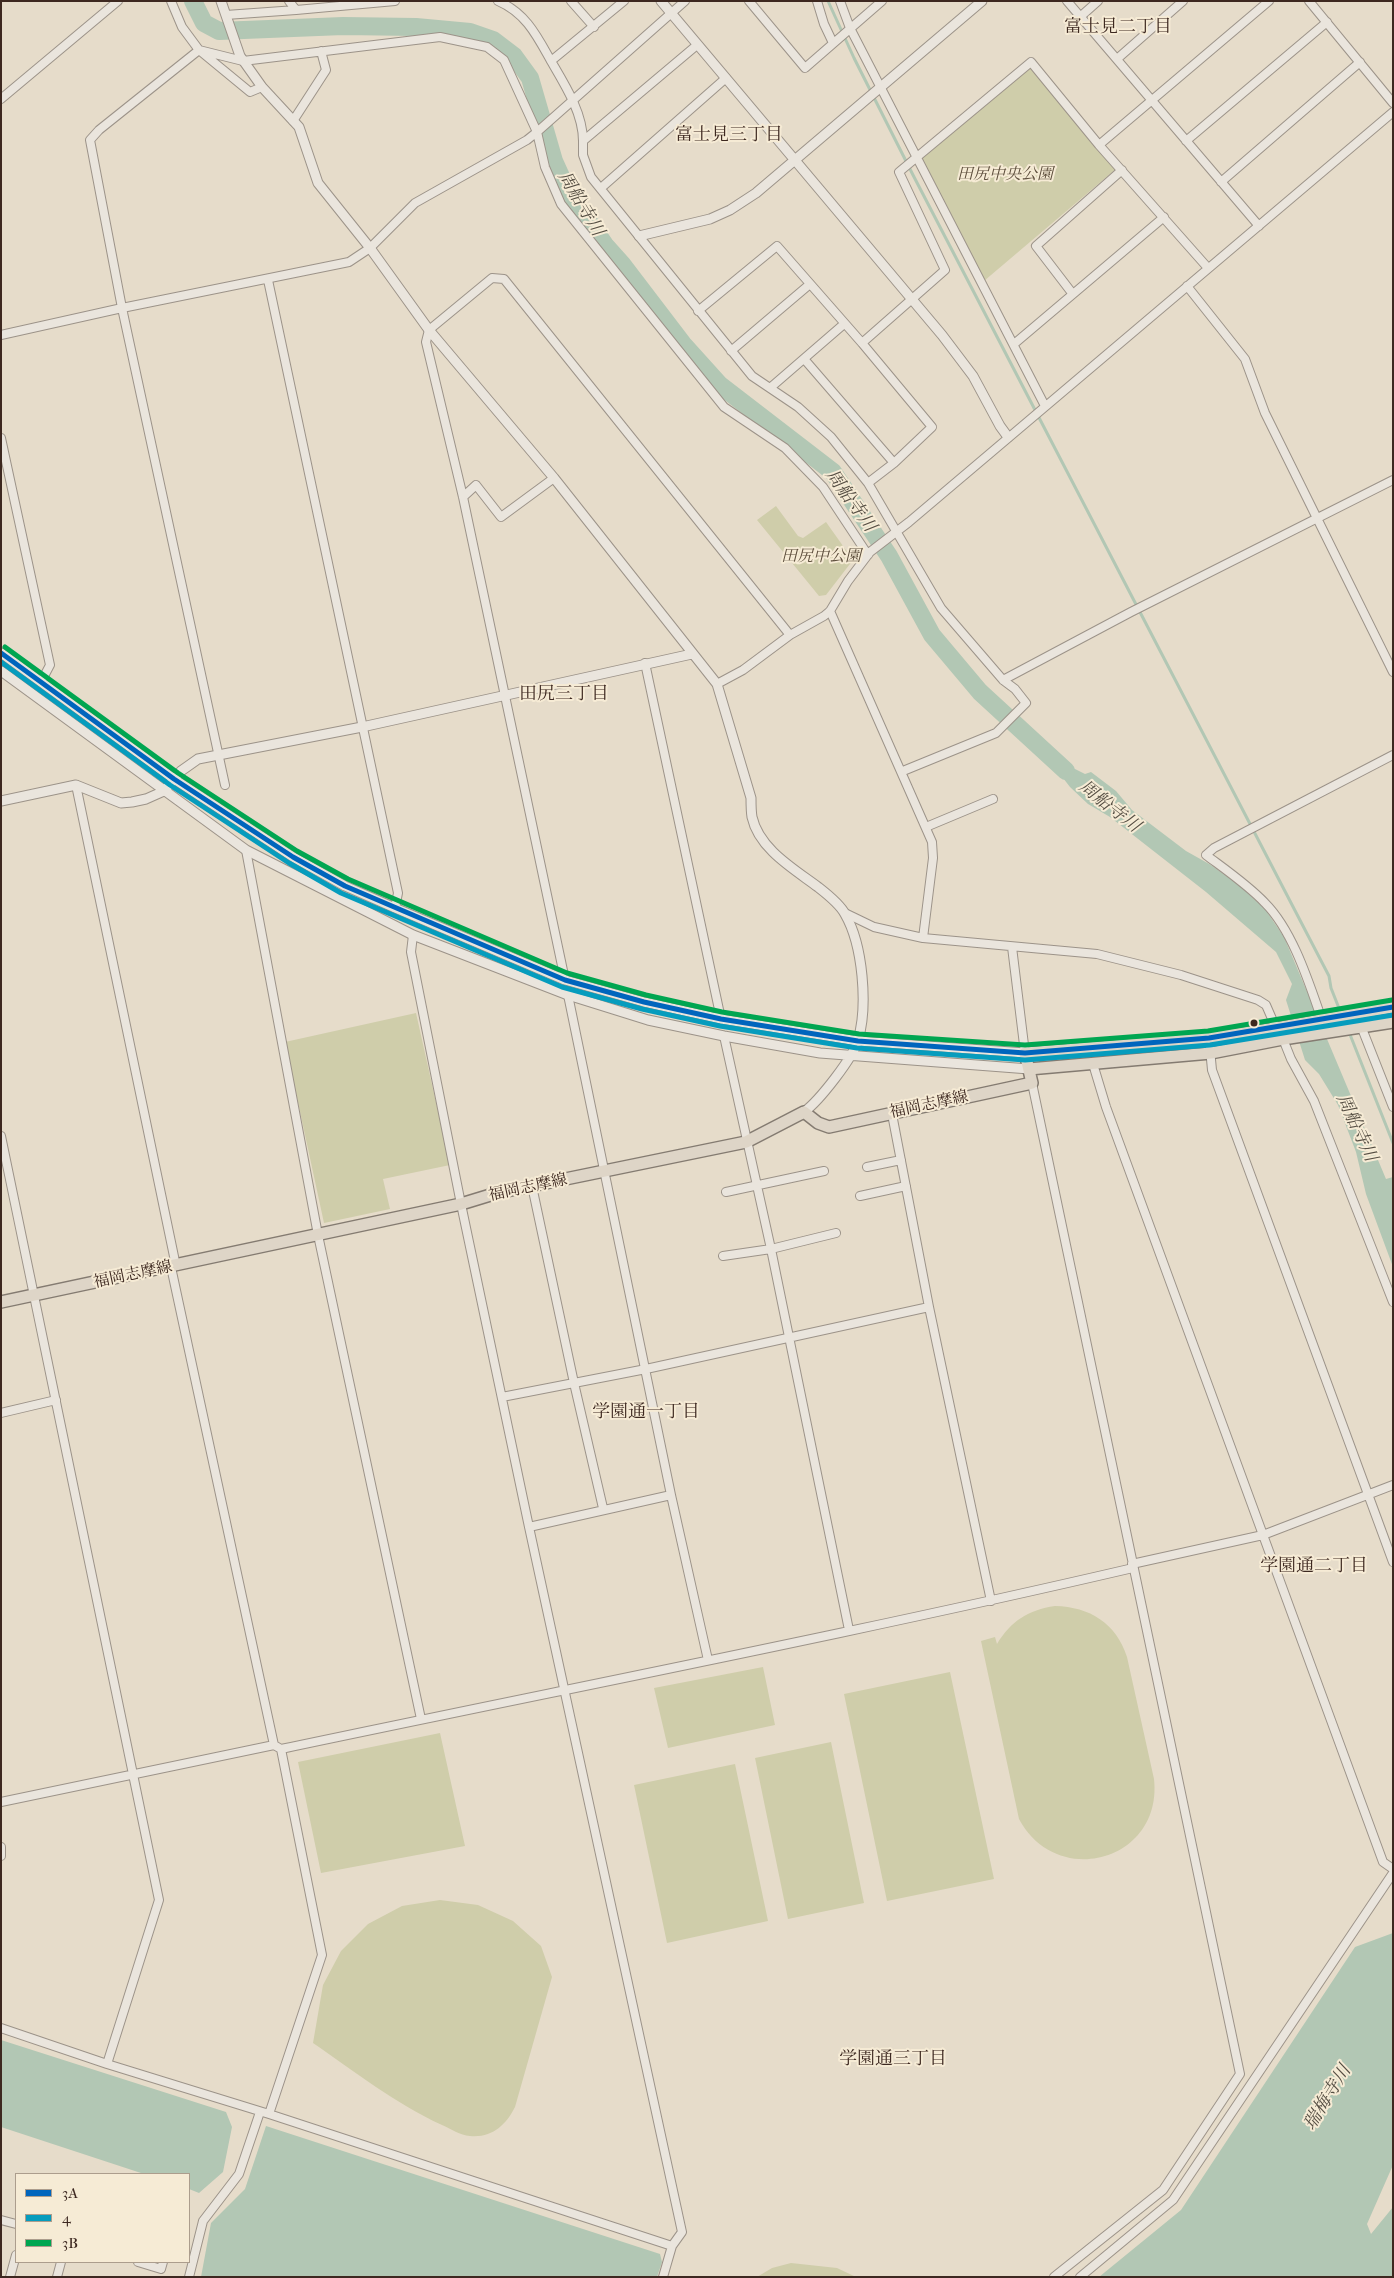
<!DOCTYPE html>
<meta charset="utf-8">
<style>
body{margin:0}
#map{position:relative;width:1394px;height:2278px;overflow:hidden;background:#e6dcca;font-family:"IM FELL French Canon",serif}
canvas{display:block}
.frame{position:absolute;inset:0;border:2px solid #3d2820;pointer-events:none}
.legend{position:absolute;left:15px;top:2173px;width:175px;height:90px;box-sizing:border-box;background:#f6ebd5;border:1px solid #ac9d8d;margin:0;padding:6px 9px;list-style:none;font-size:15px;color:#3d2820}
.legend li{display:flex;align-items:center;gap:10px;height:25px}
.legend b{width:25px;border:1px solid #ac9d8d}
</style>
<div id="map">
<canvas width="1394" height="2278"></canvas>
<div class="frame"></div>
<ul class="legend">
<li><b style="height:6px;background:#0065bd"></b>3A</li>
<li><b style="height:6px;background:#069cbd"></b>4</li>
<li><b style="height:6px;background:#00a651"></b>3B</li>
</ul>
</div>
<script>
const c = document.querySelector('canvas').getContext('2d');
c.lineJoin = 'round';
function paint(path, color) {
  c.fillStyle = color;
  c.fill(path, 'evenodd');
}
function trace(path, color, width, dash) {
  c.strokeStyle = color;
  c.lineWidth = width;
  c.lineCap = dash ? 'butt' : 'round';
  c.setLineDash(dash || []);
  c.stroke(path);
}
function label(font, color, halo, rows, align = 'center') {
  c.font = font + ' "IM FELL French Canon","Noto Serif JP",serif';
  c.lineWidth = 4;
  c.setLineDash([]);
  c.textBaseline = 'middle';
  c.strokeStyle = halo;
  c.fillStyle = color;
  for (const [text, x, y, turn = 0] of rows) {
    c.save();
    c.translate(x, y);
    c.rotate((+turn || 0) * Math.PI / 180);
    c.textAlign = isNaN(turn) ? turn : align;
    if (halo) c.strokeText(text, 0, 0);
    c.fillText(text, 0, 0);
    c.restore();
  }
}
const green = new Path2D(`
 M1030,68L1116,169L984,281L919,159Z
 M776,506L798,536L803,538L826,522L853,560L826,595L819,596L757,520Z
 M416,1013L450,1165L383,1179L390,1209L324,1223L285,1042Z
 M1055,1606C1090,1607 1116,1623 1127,1657L1154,1779C1163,1861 1057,1890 1019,1819L981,1641L995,1637L997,1644C1011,1621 1028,1610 1055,1606Z
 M763,1667L775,1725L668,1748L654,1688Z
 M950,1672L994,1879L887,1901L844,1694Z
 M440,1733L465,1846L321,1873L298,1762Z
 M831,1742L864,1903L788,1919L755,1758Z
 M735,1764L768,1921L667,1943L634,1785Z
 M440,1900L478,1905L513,1921L541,1946L552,1977L515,2107C506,2125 492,2138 470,2136C460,2135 451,2129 442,2125C396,2104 354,2071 313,2043L323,1985L341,1951L368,1924L402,1906Z
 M791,2263L837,2268L856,2277H757L772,2268Z`);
const water = new Path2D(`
 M1052,751L1069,766L1085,774L1091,772L1116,791L1132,810L1186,851L1211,865L1240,886L1265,909L1284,937L1386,1179L1393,1177V1267L1366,1194L1356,1152L1338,1105L1319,1074L1305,1060L1286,1000L1292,984L1276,952L1206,892L1110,817L1088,804L1070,787L1049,760Z
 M1393,1933V2165L1367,2224L1371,2234L1393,2207V2277H1099L1181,2210L1355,1947Z
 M1,2040L226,2112L232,2127L223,2172L199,2193L189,2189V2174H144L1,2127Z
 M266,2126L660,2254L662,2262L657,2277H201L211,2223L245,2189Z`);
const stream = new Path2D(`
 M828,1L854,58L913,175L1329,976L1331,988L1346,1026
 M1349,1032L1393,1143`);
const river = new Path2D(`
 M193,1L204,23L219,31L343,26L416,27L470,32L493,40L514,56L530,78L554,161L568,192L605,245L622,264L683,344L720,385L833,472L889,556L932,635L980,692L1066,771`);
const minor = new Path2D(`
 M171,1L182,27L199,50L243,61L440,37L487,47L504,60L537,132L545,167L561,204L724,407L785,448L823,487L868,555
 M289,1L296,10L395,1
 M498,1C526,13 537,36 551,61L624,1
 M571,1L594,27
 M749,1L805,68L882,1
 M817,1L824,24L833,43
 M840,1L850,28L1045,406
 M1067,1L1259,226
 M1309,1L1393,103
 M226,15L296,10
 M1080,17L1098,1
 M1117,59L1183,1
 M551,61C565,85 583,113 583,141L697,45
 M1,99L118,1
 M293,121L326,70L321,51
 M583,141V155L591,177L752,376L798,407L831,437L868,483L941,608L1003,680L1015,689L1026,703L996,733L903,771
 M1186,141L1327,22
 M1099,145L1269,1
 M1221,182L1360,62
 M601,188L726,78
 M268,280L398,893L395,908
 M1187,286L1245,359L1265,413L1393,672
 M1072,293L1036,246L1122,170
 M698,311L777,246L862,343L945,270L899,172L1031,62L1099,145L1208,268
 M1,335L122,308L349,262L370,248L415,203L527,140L537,132L685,1
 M862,343L932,427L894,463L868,483
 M1014,344L1164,217
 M731,351L810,284
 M805,360L894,463
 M770,388L844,324
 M1,438L50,665L41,682
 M463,497L476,485L501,517L554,478
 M830,611L932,842L933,858L923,938
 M645,663L721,1019
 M1003,680L1131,612L1393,480
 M717,684L743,670L790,635L824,616L830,611L848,581L870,552L909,522L1393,112
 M76,785L176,1266
 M225,785L122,308L90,140L99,130L199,50L250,92L262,87
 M926,827L993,799
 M246,850L318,1235L421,1719
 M845,913L874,927L923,938L1097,954L1181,975L1258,1000L1266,1005L1276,1028
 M413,935L411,952L461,1204L529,1527L682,2232L672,2246L663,2277
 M1012,947L1025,1053
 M565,980L463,497L426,342L429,330L492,278L504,279L790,635
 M568,995L671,1495L708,1660
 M1322,1020C1309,983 1293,931 1265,903C1248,885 1226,870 1206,855L1214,848L1393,755
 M1361,1026L1393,1107
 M724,1036L771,1249L849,1630
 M1209,1038L1212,1070L1393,1562
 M1283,1039L1291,1059L1314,1101L1393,1302
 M1093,1064L1106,1107L1383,1862L1393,1869
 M1032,1083L1240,2074L1163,2190L1054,2277
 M892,1114L929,1307L991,1601
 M1,1136L159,1900L107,2064
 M867,1167L901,1160
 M532,1186L574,1383L603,1508
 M726,1192L824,1171
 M860,1196L906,1186
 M723,1256L771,1249L836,1233
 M171,1267L274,1745
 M502,1397L646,1369L929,1307
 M1,1413L56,1400
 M529,1527L671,1495
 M1132,1564L1263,1535L1393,1485
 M1,1802L274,1745L281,1749C565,1689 850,1634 1133,1568
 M1,1847V1856
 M1,2028L107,2064L269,2114L672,2246
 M269,2114L322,1955L281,1749
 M1,2220L16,2224
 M138,2262L161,2269L163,2262
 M10,2277L16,2255
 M57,2277L61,2262
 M189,2277L203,2221L239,2174L260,2112
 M1080,2277L1173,2200L1393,1873`);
const tertiary = new Path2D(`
 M221,1L240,56L262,87L299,127L318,183L370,248L429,330L554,478L717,684L751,798C751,804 751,811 752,817C759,849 794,869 818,887C827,894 840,904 845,914C863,945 868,1006 858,1040C853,1058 819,1101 804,1112
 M661,1L942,335L973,376L1000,426L1008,437
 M639,236L710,219L730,210L756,193L982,1
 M1,653L174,779L293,857L345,886L395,908L565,980L644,1002L721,1019L858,1041L1025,1053
 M1,671L246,850L413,935L568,995L648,1020L724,1036L820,1053L1029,1069
 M1,801L76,785L121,803L132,802L146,799L164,791L181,771L198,759L362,727L692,654`);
const primary = new Path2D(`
 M1029,1069L1211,1053L1283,1039L1393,1022
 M1,1302L461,1204L497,1193L746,1142L804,1112L818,1123L829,1127L1032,1083L1025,1053L1209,1038L1276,1028L1393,1007`);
const bus1 = new Path2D(`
 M1,653L174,779L293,857L345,886L565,980L644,1002L721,1019L858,1041L1025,1053L1209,1038L1393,1007`);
const bus2 = new Path2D(`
 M1,662L170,785L289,863L341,893L562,987L642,1009L720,1026L857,1048L1025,1060L1210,1045L1393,1015`);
const bus3 = new Path2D(`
 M5,647L178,773L297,851L348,879L567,973L646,995L722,1012L859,1034L1025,1045L1208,1031L1392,1000`);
const markers = [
 [1254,1023,4.5,"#3d2820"]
];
const parkNames = [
 ["田尻中央公園",1005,175],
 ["田尻中公園",821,557]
];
const streetNames = [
 ["福岡志摩線",929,1105,-12],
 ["福岡志摩線",528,1188,-12],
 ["福岡志摩線",133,1275,-12]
];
const neighbourhoodNames = [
 ["富士見二丁目",1118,28],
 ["富士見三丁目",729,136],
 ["田尻三丁目",564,695],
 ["学園通一丁目",646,1413],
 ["学園通二丁目",1314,1567],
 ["学園通三丁目",893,2060]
];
const waterNames = [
 ["周船寺川",580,204,59],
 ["周船寺川",850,501,54],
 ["周船寺川",1109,807,38],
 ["周船寺川",1356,1128,65],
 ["瑞梅寺川",1328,2098,-58]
];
paint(green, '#cfcdaa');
paint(water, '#b2c7b4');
trace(stream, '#b2c7b4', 3);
trace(river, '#b2c7b4', 18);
trace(minor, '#9c9389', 10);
trace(tertiary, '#9c9389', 11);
trace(primary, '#847b71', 14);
trace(minor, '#eae5dd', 8);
trace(tertiary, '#eae5dd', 9);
trace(primary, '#ded5c7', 11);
trace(bus1, '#0065bd', 5);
trace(bus2, '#069cbd', 5);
trace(bus3, '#00a651', 5);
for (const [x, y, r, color] of markers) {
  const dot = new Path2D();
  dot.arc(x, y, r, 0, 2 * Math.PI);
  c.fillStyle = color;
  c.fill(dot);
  trace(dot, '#f6ebd5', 2);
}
label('italic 16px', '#5d4e3c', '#f6ebd5', parkNames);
label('16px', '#3d2820', '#f6ebd5', streetNames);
label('18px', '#3d2820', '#f6ebd5', neighbourhoodNames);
label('italic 18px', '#554e43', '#f6ebd5', waterNames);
</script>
